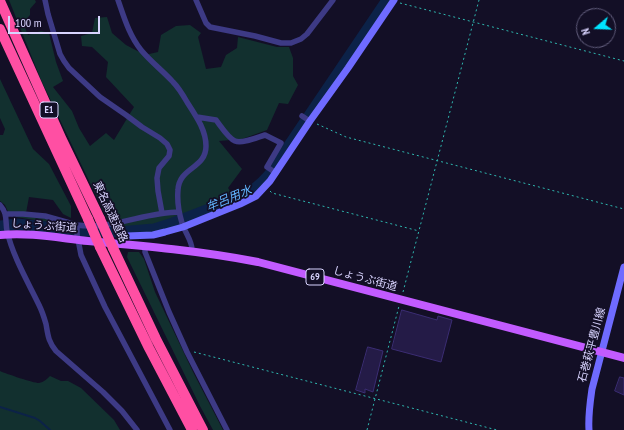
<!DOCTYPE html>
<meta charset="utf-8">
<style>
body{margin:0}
#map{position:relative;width:624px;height:430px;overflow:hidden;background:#130f26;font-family:"PT Sans Narrow",sans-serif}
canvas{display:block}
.north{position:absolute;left:576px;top:8px;width:40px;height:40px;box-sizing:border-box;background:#130f26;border:1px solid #625e7d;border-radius:50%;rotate:251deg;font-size:11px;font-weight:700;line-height:16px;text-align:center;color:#d9d4ff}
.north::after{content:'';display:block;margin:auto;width:14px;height:18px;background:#00e5ff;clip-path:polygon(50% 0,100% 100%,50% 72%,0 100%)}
.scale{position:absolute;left:8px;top:16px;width:92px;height:18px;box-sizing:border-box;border:2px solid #d9d4ff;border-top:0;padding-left:5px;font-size:12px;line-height:14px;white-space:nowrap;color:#d9d4ff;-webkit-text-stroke:3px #130f26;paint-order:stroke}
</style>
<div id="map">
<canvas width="624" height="430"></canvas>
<div class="north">N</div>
<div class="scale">100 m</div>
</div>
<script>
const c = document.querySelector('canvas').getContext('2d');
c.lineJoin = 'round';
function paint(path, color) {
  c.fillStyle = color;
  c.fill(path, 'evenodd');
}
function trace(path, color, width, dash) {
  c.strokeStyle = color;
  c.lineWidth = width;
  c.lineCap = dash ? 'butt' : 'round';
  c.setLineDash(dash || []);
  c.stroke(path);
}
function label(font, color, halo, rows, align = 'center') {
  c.font = font + ' "PT Sans Narrow","Noto Sans JP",sans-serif';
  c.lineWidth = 3.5;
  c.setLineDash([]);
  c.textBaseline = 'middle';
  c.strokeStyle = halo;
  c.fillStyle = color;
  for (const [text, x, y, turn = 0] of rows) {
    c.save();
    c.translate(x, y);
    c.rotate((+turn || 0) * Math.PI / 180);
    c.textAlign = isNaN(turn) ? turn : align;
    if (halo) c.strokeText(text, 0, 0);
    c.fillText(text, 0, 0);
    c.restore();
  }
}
const green = new Path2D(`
 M9,0H35L36,2L30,9V15L23,23L28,35L41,31L49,33L56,62L63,81L53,87L72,111L79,128L90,146L106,133L114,140L134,107L106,77L108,62L92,47L82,46L81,36L92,33L95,18L107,17L112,33L126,45L145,55L158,52L161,35L176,26L190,25L201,33L198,37L206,69L221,67L226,55L237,48L238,37L277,47H289L293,58V76L298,85L288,104L279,103L267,130L242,139L219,141L242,169L228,188L234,196C200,208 146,234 111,227L41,80Z
 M0,79L33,149L49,164L71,206V218L63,214L53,200L29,197L26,213L47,219L53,223L10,216L5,205L0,201V135H3L5,129L0,118Z
 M128,252H139L144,259L155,292L193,372L223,430H213L200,406L127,257Z
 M0,371C7,374 33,383 39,383C44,382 47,379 50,376L61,381H68L81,388L114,420L120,430H0Z`);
const stream = new Path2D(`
 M0,407L35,418L40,421L50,430`);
const river = new Path2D(`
 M0,226L17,224L84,231L119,232L154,229L173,223L243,196C253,191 261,184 269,175L387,0`);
const building = new Path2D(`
 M402,310L437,320L438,316L452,320L441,362L392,349Z
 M368,347L383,351L373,392L365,389V393L356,390Z
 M620,377L624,378V395L615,391Z`);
const path = new Path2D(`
 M400,3L624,61
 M317,124L346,137L624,209
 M270,191L272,193L419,231
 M403,292L479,0
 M194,352L497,430
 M367,430L399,306`);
const street = new Path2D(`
 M45,0L48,14L60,54L64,61L69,68L100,97L126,115L142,127L160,138L167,144L170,150L169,156L159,168L157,178L158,191L162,213
 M118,0C124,17 129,35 141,50C151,62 163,71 173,82C179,88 183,95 187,102C196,116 206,130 206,146C206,169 179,167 178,190C177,201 179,213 182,223C185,233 193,242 192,251
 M196,0L206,23L210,27L255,36L281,43H291L301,39L307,34L333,0
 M302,116L308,120
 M197,117L216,120C220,125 228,138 235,141C242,144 258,137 265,135L281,143L267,167L276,173
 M0,205C8,214 5,221 7,231C13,257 28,282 39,305C42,311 44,317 46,324C48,335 48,341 56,351L103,392L122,411L137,430
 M6,214H23L45,216L77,225
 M145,246V252L169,312L187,352L227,430
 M170,430L105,307L81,255L77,234V225C112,230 145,212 179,212`);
const secondary = new Path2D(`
 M119,244L121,238L127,236L153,235L165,232L183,227L240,204L256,196L270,181L310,121L348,68L394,0
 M589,430C588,416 590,403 592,389L624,267`);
const primary = new Path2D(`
 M0,235C29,232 59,238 88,241C145,246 202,251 258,262L624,358`);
const highway = new Path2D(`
 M0,1L62,140L100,219
 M0,29L88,219
 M100,247L149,348L192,430
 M113,248L156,339L203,430`);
const highwayBridge = new Path2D(`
 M88,219L100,247
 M100,219L113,248`);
const shields = [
 [49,110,18],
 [315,277,18]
];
const shieldNames = [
 ["E1",49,110],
 ["69",315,277]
];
const streetNames = [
 ["東名高速道路",110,212,65],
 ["しょうぶ街道",44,226,4],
 ["しょうぶ街道",365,279,15],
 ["石巻萩平豊川線",592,345,-75]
];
const waterNames = [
 ["牟呂用水",229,199,-23]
];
paint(green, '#12302f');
trace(stream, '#0c2248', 2);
trace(river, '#0c2248', 11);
paint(building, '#241b47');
trace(building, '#3b2d73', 1);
trace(path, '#2fb8b0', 1, [2, 3]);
trace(street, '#3d3a85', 5.5);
trace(secondary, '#6f6bff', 7);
trace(primary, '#c25bff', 8);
trace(highway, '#ff4fa3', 10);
trace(highwayBridge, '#ff4fa3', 10);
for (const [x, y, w] of shields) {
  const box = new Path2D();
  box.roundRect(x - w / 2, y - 8, w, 16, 3);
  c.fillStyle = '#130f26';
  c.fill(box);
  trace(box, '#d9d4ff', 1);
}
label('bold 10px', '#d9d4ff', null, shieldNames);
label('11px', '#d9d4ff', '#130f26', streetNames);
label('italic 12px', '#62b6ff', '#130f26', waterNames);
</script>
